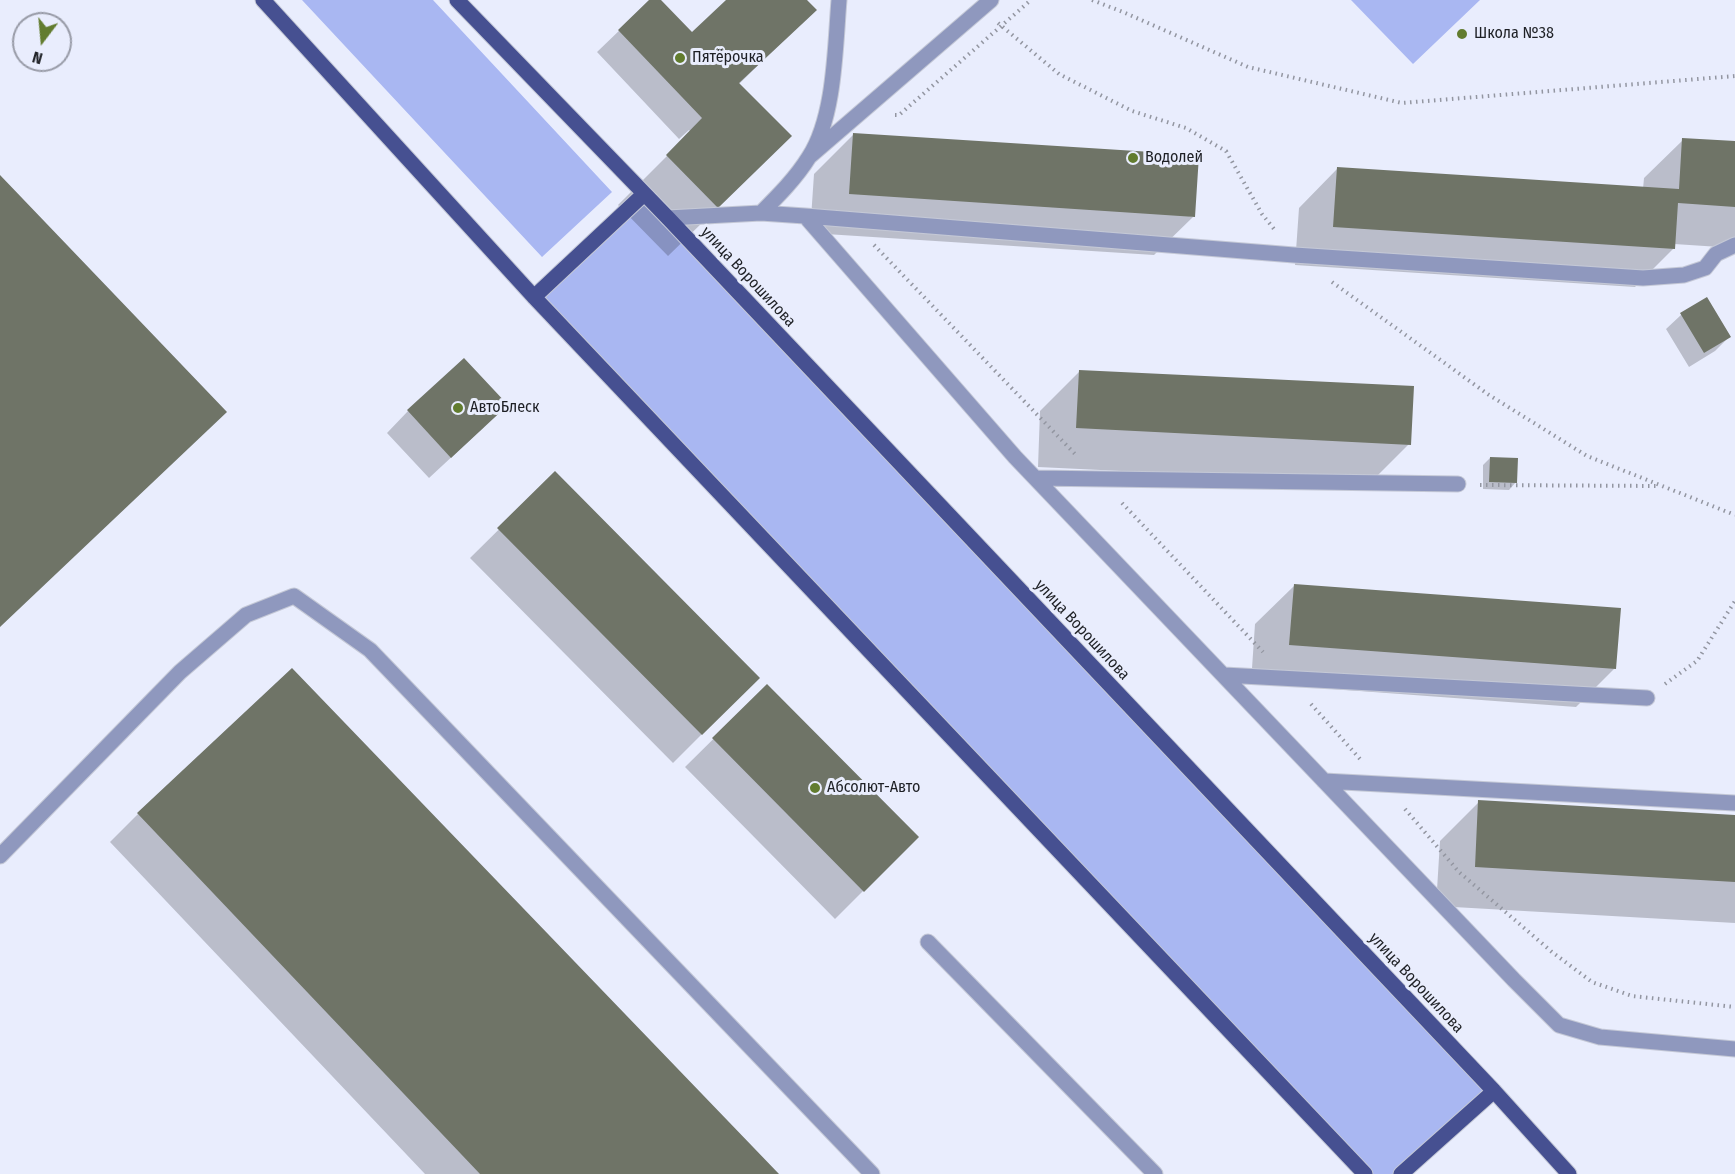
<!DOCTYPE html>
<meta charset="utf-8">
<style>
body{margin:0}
#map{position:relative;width:1735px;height:1174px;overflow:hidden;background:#e9edfd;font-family:"Fira Sans Condensed",sans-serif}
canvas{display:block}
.north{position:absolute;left:12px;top:12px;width:60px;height:60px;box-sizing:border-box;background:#e9edfd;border:2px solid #989ba7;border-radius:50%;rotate:196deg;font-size:16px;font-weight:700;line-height:24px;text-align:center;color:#1e2025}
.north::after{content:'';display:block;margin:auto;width:21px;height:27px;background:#627c2f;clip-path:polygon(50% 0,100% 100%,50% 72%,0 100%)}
</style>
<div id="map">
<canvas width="1735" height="1174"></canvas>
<div class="north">N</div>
</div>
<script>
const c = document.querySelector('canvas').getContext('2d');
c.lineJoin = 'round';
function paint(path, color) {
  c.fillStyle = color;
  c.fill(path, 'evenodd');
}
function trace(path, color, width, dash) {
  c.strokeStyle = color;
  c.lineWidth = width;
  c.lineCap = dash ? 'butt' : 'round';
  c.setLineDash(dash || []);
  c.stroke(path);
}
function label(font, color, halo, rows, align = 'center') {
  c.font = font + ' "Fira Sans Condensed",sans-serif';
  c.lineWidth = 6;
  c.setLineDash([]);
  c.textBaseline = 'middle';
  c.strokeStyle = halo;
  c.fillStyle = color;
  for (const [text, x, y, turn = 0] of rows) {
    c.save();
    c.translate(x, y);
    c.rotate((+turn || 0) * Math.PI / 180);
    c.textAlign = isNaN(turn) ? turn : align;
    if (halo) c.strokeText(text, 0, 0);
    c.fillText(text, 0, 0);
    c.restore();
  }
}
const green = new Path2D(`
 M302,0H433L612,192L542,257Z
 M1351,0H1480L1413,64Z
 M644,194L1494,1091L1401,1174H1365L534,297Z`);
const shadow = new Path2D(`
 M651,0H659L692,35L728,0H805L814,10L739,84L741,185L668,256L618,205L691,132L689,130L679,139L597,52Z
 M853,135L1193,217L1154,255L810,233L814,174Z
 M1683,140L1735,143V248L1674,244V248L1635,287L1295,265L1299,208L1337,169L1643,189L1644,178Z
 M1707,299L1729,337L1715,351L1689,367L1666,329L1681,315Z
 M1079,372L1409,444L1370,483L1038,467L1040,411Z
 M408,411L484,427L429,478L387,433Z
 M1490,458L1516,482L1509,490L1483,489V465Z
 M555,474L758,678L673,763L470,558Z
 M1294,586L1615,668L1576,707L1251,683L1255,624Z
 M767,686L917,837L835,919L685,767Z
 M1479,802L1735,816V923L1436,906L1440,841Z
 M138,814L777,1174H425L110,842Z`);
const building = new Path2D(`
 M649,0H661L692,32L726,0H807L817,10L739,83L792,136L718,208L666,155L702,118L618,30Z
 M853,133L1199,155L1195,217L849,194Z
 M1682,138L1735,141V207L1678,203L1675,249L1333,227L1337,167L1679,189Z
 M0,175L227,412L0,627Z
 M1707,297L1731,337L1704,353L1680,313Z
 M464,358L508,405L451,458L407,410Z
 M1079,370L1414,386L1411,445L1076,428Z
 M1490,457L1518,458L1517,483L1489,482Z
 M555,471L760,678L702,735L497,528Z
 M1294,584L1621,608L1616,669L1289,645Z
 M292,668L779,1174H480L137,813Z
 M767,684L919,837L864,892L712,738Z
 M1478,800L1735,815V882L1475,867Z`);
const path = new Path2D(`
 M1092,0L1123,12L1248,67L1402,103L1735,76
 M998,23L1059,74L1132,111L1186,128L1226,151L1262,214L1274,229
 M895,115H899L1031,0
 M874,245L1075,454
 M1332,282L1489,395L1587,456L1735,515
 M1480,485L1659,486
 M1122,503L1263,652
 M1665,684L1697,661L1735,601
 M1311,704L1360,759
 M1405,809L1459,872L1552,952L1592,982L1632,996L1735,1007`);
const minor = new Path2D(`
 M810,156L991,0
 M761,213C778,196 796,178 809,157C835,117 835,48 839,0
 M805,216L1294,255L1643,278L1684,275L1705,268L1716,254L1735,245
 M668,218L761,213L805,216L1015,457L1514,980L1559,1025L1600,1037L1735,1049
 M1036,478L1458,484
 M1224,675L1647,698
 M1324,781L1735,803
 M0,856L180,672L246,615L294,596L370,650L872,1174
 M928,942L1155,1174`);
const major = new Path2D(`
 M263,0L534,297L1365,1174
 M457,0L668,218L1494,1091L1569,1174
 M534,297L644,194
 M1401,1174L1494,1091`);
const markers = [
 [1462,34,6,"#627c2f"],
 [680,58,6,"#627c2f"],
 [1133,158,6,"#627c2f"],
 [458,408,6,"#627c2f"],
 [815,788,6,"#627c2f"]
];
const poiNames = [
 ["Школа №38",1474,34],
 ["Пятёрочка",692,58],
 ["Водолей",1145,158],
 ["АвтоБлеск",470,408],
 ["Абсолют-Авто",827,788]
];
const streetNames = [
 ["улица Ворошилова",748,277,47],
 ["улица Ворошилова",1082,630,47],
 ["улица Ворошилова",1416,983,47]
];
paint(green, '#a9b7f2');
paint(shadow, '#0003');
paint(building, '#6f7467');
trace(minor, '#c4c8d6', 17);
trace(major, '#c4c8d6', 17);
trace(path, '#9396a1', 4, [1.5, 4.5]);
trace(minor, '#8f98be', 15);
trace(major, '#465091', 15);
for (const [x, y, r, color] of markers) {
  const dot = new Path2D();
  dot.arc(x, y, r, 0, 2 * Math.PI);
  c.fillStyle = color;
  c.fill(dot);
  trace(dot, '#e9edfd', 2);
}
label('16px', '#1e2025', '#e9edfd', poiNames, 'left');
label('16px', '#1e2025', '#e9edfd', streetNames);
</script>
